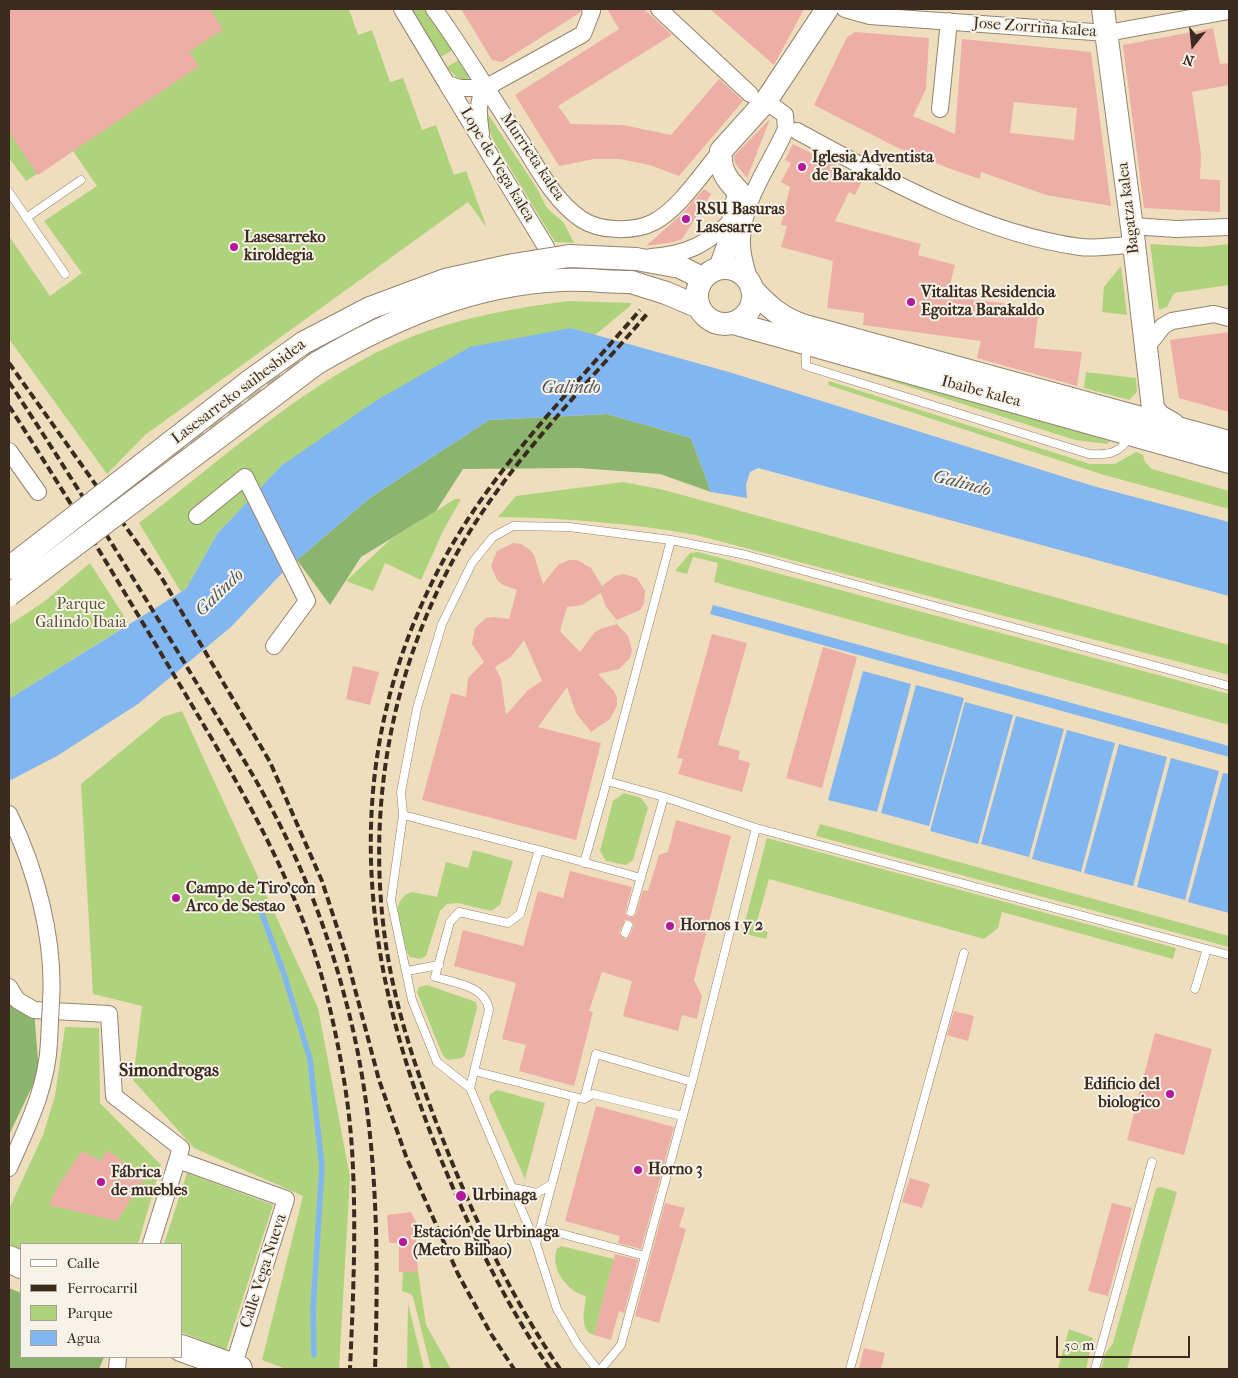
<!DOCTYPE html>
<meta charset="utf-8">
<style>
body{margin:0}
#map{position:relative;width:1238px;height:1378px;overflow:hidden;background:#eedebe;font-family:"IM FELL French Canon",serif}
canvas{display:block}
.frame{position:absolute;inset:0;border:10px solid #3b2a1e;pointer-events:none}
.legend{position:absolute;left:20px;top:1243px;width:162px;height:115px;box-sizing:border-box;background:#f7f3e8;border:1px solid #aca397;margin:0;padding:6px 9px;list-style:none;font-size:15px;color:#3b2a1e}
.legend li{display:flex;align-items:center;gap:10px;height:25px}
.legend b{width:25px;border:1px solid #aca397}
.north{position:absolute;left:1168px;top:20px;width:50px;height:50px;-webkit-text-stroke:4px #f7f3e8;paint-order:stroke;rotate:196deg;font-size:14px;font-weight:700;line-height:20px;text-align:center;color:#3b2a1e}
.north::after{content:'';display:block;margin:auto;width:18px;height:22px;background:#3b2a1e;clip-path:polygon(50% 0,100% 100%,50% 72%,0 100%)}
.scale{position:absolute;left:1056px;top:1336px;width:134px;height:22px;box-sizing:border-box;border:2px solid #3b2a1e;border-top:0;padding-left:6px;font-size:15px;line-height:18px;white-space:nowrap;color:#3b2a1e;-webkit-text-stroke:4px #f7f3e8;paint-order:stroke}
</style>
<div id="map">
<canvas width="1238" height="1378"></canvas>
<div class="frame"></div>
<ul class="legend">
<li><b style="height:6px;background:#fff"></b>Calle</li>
<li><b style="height:6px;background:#3b2a1e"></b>Ferrocarril</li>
<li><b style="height:14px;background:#afd37c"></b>Parque</li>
<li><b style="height:14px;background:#81b6f0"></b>Agua</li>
</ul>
<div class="north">N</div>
<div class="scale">50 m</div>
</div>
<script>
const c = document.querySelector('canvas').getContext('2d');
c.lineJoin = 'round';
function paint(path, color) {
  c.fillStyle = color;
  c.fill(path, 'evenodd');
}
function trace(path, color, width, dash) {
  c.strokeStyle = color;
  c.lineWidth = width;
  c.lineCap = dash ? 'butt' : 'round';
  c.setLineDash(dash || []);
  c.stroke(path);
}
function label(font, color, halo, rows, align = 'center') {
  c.font = font + ' "IM FELL French Canon",serif';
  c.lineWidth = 4;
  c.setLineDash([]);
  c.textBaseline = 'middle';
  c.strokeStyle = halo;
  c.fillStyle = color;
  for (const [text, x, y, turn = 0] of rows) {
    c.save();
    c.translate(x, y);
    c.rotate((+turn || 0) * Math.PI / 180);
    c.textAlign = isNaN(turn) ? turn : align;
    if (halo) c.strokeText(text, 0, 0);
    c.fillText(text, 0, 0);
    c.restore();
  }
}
const green = new Path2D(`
 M9,9H349L358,35L372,30L390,82L403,78L422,130L436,125L454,175L466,171L487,228L468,202L145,435L107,474L9,339V236L50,296L82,273L44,221L97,186L73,151L26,181L9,158Z
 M409,9H425L456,48L439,58Z
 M462,58L469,74L468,79L464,81L458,79L447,67Z
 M486,111L536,187L547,208L564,223L574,243L555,242L493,140L488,127Z
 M1150,244L1201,247L1229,244V285L1174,293L1167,307L1159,310Z
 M1121,266L1127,315L1102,312L1104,287Z
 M569,301L631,303L630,306L595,335L571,328L281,466L217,534L186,589L181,592L139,523C221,460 314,375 411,337C462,317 514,308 569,301Z
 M838,364L1111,440L1107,444L1075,440Z
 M1086,372L1136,378L1137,392L1129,400L1084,388Z
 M829,381L1090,464H1115L1136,452L1143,455L1145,462L1152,469L1229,491V509L1104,475L828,385Z
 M623,482L664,490L1229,645V675L696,535C630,523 565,518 498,517L516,496Z
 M455,499H461L443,531L421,580L385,563L373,591L346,581L391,539Z
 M698,552L1229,694V725L714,582L718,563L693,557L687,574L675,571L690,553Z
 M90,563L129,624L9,699V625L45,601Z
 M182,711L318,1008L350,1177L339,1369H286L262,1360L303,1196L194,1148L133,1080L142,1006L93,994L81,784L163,717Z
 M624,793L641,798L648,808L633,860L626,865L606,861L600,851L613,801Z
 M820,824L1229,936V947L816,836Z
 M767,838L1176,948L1173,959L1002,912L998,928L984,939L769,879L755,928L768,932L766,939L742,933Z
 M473,850L513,861L500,905L491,911L458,903L447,904L440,911L426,956L420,959L410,957C404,949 395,915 398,906C400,899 405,894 412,892L437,897L446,862L468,868Z
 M427,985L476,1002L477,1008L465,1055L462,1058L448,1060L443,1056L417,992L419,987Z
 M65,1027L99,1028L100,1103L161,1165L138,1244H21V1251L9,1244V1209L43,1135L55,1096Z
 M497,1090L545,1103L525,1179L489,1099L490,1094Z
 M187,1173L273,1205L226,1350L181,1332V1244H164Z
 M1161,1187L1177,1192L1127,1369H1101L1105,1354L1113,1343L1155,1192L1157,1188Z
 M561,1246L614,1259L594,1335C578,1331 585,1308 586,1296C567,1292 549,1267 557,1249Z
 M403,1272H418L426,1325L451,1369H431L413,1297L411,1294L402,1291Z
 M408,1303L424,1369H407Z
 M1069,1329L1093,1338L1086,1369H1058Z`);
const forest = new Path2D(`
 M607,414L691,438L711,492L660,474L579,468L463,469L436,511L361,557L330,605L297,560L371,497L489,420Z
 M9,993L34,1010L39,1072L9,1135Z
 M9,1288L21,1293V1357H104L99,1369H9Z`);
const water = new Path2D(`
 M571,328L729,372L1093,486L1229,522V596L758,468L750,472L746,485L747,498L711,492L691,438L607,414L489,420L371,497L284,571L231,627L138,704L57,756L9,781V699L186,589L217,534L281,466L377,400L470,347Z
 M713,605L1229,746V757L710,614Z
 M863,671L911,684L877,812L828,800Z
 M916,685L964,698L929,826L881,813Z
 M965,702L1013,715L978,844L930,831Z
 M1016,716L1064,729L1029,857L981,844Z
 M1067,730L1115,743L1081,872L1032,859Z
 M1119,744L1167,757L1133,886L1084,873Z
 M1171,758L1219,771L1185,900L1137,887Z
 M1223,773L1229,774V913L1188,902Z`);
const stream = new Path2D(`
 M258,903L284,974L310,1059L322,1167L313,1309L314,1355`);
const building = new Path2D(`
 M9,9H210L223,29L189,52L199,66L38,175L9,132Z
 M461,9H580L581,12L502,62L492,60Z
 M607,9H644L672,35L558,106L571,124L623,125L671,135L719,79L743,101L679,176L650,165L620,159H594L559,166L515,95L619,29Z
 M710,9H804L774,65Z
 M1213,28L1220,64L1229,63V85L1192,92L1201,154L1200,179L1220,180V212L1144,208L1123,45Z
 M855,32L929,38L926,89L913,116L955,134L962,39L1091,52L1111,206L1046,195L981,172L980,179L948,168L898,148L814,105L847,37ZM1014,102L1077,108L1074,140L1010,133Z
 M770,119L747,178L735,163L734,156Z
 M793,144L863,179L855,195L849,192L835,221L921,244L918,255L955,265L947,296L1039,308L1034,348L1082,352L1077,386L977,358L981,341L863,325L864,313L827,308L833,261L781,247L787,226L781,225L790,187L781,182L791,163L785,160Z
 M704,189L711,194L682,239L674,242L646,246L682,214Z
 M1229,332V412L1179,398L1170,340Z
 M513,543L521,544L529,549L534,555L543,584L558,565L569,560H577L591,568L602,586L615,576L623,574L637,578L645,591L644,604L640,610L617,620L606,607L601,593L582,605L567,607L560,631L580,652L594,633L600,629L617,624L628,636L632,650L630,658L619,669L598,674L614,691L617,698V705L610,719L591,732L576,713L567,687L538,727L601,743L576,840L422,800L451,693L466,697L468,678L484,662L472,644L475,628L486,618L494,617L509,619L517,590L503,585L497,580L491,566L497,551ZM524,640L542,681L528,690L506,715L501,679L495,667L511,657Z
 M712,634L747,643L718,745L740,751L738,759L750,763L742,792L678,774L683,759L677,758Z
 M823,647L857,657L822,788L786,778Z
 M353,666L379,672L370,705L346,699Z
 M676,820L731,836L694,980L702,996L697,1019L682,1015L678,1031L623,1016L632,981L602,972L589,1011L593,1012L574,1086L519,1071L526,1045L502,1039L516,983L454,966L463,930L523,946L538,891L563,898L570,871L632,887L625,913L629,917H633L636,914L643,890L648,891L659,855L668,852ZM625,920H630L634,925L630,935L625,939L619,933Z
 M954,1011L974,1016L968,1041L947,1035Z
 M1155,1033L1212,1049L1184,1155L1127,1140Z
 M596,1106L674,1127L641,1249L618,1243L620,1236L565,1221Z
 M108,1150L144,1179L117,1221L49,1205L58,1186L82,1151L101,1161Z
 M910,1178L930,1184L922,1208L902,1202Z
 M665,1203L685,1208L679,1227L686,1229L659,1323L635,1316Z
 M1112,1203L1132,1208L1108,1296L1088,1291Z
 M411,1212L418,1226L416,1241L418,1272H399V1243H389L387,1215Z
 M615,1254L638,1260L624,1313L619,1311L611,1340L594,1335Z
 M864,1348L885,1353L881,1369H859Z`);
const streetTunnel = new Path2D(`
 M172,458L303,359L356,327L398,308`);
const lane = new Path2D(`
 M9,192L65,274
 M26,218L81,180
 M806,355V366L1089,454C1107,455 1120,454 1129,437
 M671,540L607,781L664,797L756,828L1229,955
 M403,815L391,900L412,1000L437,1062L470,1088
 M539,850L403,815L401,792L417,708L442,624L472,563L493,537L513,526L569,527L671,540L746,555L1229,686
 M584,863L607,781
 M631,912L664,797
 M625,933L628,925
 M407,971L439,965
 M1195,989L1207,949
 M474,1071L579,1098
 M692,1082L756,828
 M514,1188L537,1193L552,1184
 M540,1228L645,1256
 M536,1244L575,1097
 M597,1369L578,1345L557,1309L536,1244L470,1088L489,1010C486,986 455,983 435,977L450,922L459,912L508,923L520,914L539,850L641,878
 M601,1369L621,1345L692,1082L596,1054L584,1099L593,1094L682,1116
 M850,1369L964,953
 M1095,1369L1152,1162`);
const street = new Path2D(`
 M402,9L447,84L460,88H485L583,34L592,11L590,9
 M434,9C466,53 493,100 523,145C540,172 555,201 581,219C600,232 635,232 654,222C680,208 702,173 721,151
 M659,9L750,94
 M845,9L870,16L1107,33L1229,11
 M447,84L546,247
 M940,109L949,21
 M797,131C885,179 980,233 1080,247C1097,249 1117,245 1134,245
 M481,134C479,118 476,103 485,88
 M1132,226L1176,229L1229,227
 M651,257C689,254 704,245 733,220
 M750,282C746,268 741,254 742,240C742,200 771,164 786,129L785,115L766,101
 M1146,348L1163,326L1172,321L1214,314L1229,318
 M9,451L38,492
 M197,516L245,477L307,601L274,646
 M9,814C36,869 55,940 51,1001
 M9,987L17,1000L34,1010L109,1014L114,1096L181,1148L151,1244
 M178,1160L286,1199L233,1367
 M9,1168C27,1127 47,1088 49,1042
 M117,1369L118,1357`);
const secondary = new Path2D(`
 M1103,9L1133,235L1153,408L1159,416L1173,424
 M636,259L680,267L702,278
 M697 296a28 28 0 1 1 56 0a28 28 0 1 1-56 0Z
 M720,268L728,246L739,192C726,179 719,169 721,151L766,101L827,9
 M631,282L666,293L699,307
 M753,290C768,306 781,318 802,325L1229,442
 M733,323L1229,462`);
const primary = new Path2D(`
 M9,1259L21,1265
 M181,1348L239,1369`);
const rail = new Path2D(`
 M9,363L160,575L270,762L322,881L346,955L379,1080L407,1159L458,1274L491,1334L514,1369
 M9,382C70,474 127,568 184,662C217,718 254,772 283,831C309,884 330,940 345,998C378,1118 379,1246 375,1369
 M9,406C66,494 120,585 174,675C234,776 296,877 326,992C340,1049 351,1110 353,1169C356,1236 353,1303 350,1369
 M550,1369C509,1309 476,1243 448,1176C360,969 333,766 443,561C494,467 571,391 640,310
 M560,1369C516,1305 481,1233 451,1160C425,1095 400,1028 388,958C365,823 387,684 451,564C501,470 579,394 647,314`);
const streetBridge = new Path2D(`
 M49,1042L51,1001`);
const secondaryBridge = new Path2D(`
 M9,568L251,380L303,343L370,308L445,280L513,265L569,256L636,259
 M9,595L317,363C394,318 472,284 562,280C585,279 608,282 631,282`);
const markers = [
 [802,167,5,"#b5179e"],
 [686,219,5,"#b5179e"],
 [234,247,5,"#b5179e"],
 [911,302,5,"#b5179e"],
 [176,898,5,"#b5179e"],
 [670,926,5,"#b5179e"],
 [1170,1094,5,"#b5179e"],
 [638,1170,5,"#b5179e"],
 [101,1182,5,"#b5179e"],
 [461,1196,6,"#b5179e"],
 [403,1242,5,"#b5179e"]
];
const streetNames = [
 ["Jose Zorriña kalea",1035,28,4],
 ["Murrieta kalea",532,157,56],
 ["Lope de Vega kalea",497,165,59],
 ["Bagatza kalea",1129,208,-97],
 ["Lasesarreko saihesbidea",239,392,-37],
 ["Ibaibe kalea",981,392,15],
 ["Calle Vega Nueva",264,1271,-72]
];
const poiNames = [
 ["Iglesia Adventista",812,158],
 ["de Barakaldo",812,176],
 ["RSU Basuras",696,210],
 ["Lasesarre",696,228],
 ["Lasesarreko",244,238],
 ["kiroldegia",244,256],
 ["Vitalitas Residencia",921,293],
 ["Egoitza Barakaldo",921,311],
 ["Campo de Tiro con",186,889],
 ["Arco de Sestao",186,907],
 ["Hornos 1 y 2",680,926],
 ["Edificio del",1160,1085,"right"],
 ["biologico",1160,1103,"right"],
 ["Horno 3",648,1170],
 ["Fábrica",111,1173],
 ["de muebles",111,1191],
 ["Urbinaga",472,1196],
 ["Estación de Urbinaga",413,1233],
 ["(Metro Bilbao)",413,1251]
];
const parkNames = [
 ["Parque",81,605],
 ["Galindo Ibaia",81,623]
];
const waterNames = [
 ["Galindo",571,389],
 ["Galindo",962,484,15],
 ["Galindo",220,593,-44]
];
const neighbourhoodNames = [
 ["Simondrogas",169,1072]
];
paint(green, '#afd37c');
paint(forest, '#8bb56c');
paint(water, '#81b6f0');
trace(stream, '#81b6f0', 5.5);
paint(building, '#edaea5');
trace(streetTunnel, '#caba9e', 16, [16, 8]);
trace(lane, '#94846e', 9);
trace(street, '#94846e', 18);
trace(secondary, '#94846e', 24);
trace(primary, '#94846e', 28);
trace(lane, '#fff', 8);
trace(street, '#fff', 16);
trace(secondary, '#fff', 22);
trace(primary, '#fff', 26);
trace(rail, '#3b2a1e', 4, [8, 4]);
trace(streetBridge, '#94846e', 18, []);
trace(secondaryBridge, '#94846e', 24, []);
trace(streetBridge, '#fff', 16);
trace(secondaryBridge, '#fff', 22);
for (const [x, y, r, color] of markers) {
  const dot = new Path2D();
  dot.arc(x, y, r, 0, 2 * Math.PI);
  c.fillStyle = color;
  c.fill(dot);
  trace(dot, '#f7f3e8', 2);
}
label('16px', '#3b2a1e', '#f7f3e8', streetNames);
label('bold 16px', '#3b2a1e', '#f7f3e8', poiNames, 'left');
label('16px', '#585436', '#f7f3e8', parkNames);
label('italic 18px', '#50545d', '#f7f3e8', waterNames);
label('bold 18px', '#3b2a1e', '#f7f3e8', neighbourhoodNames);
</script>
